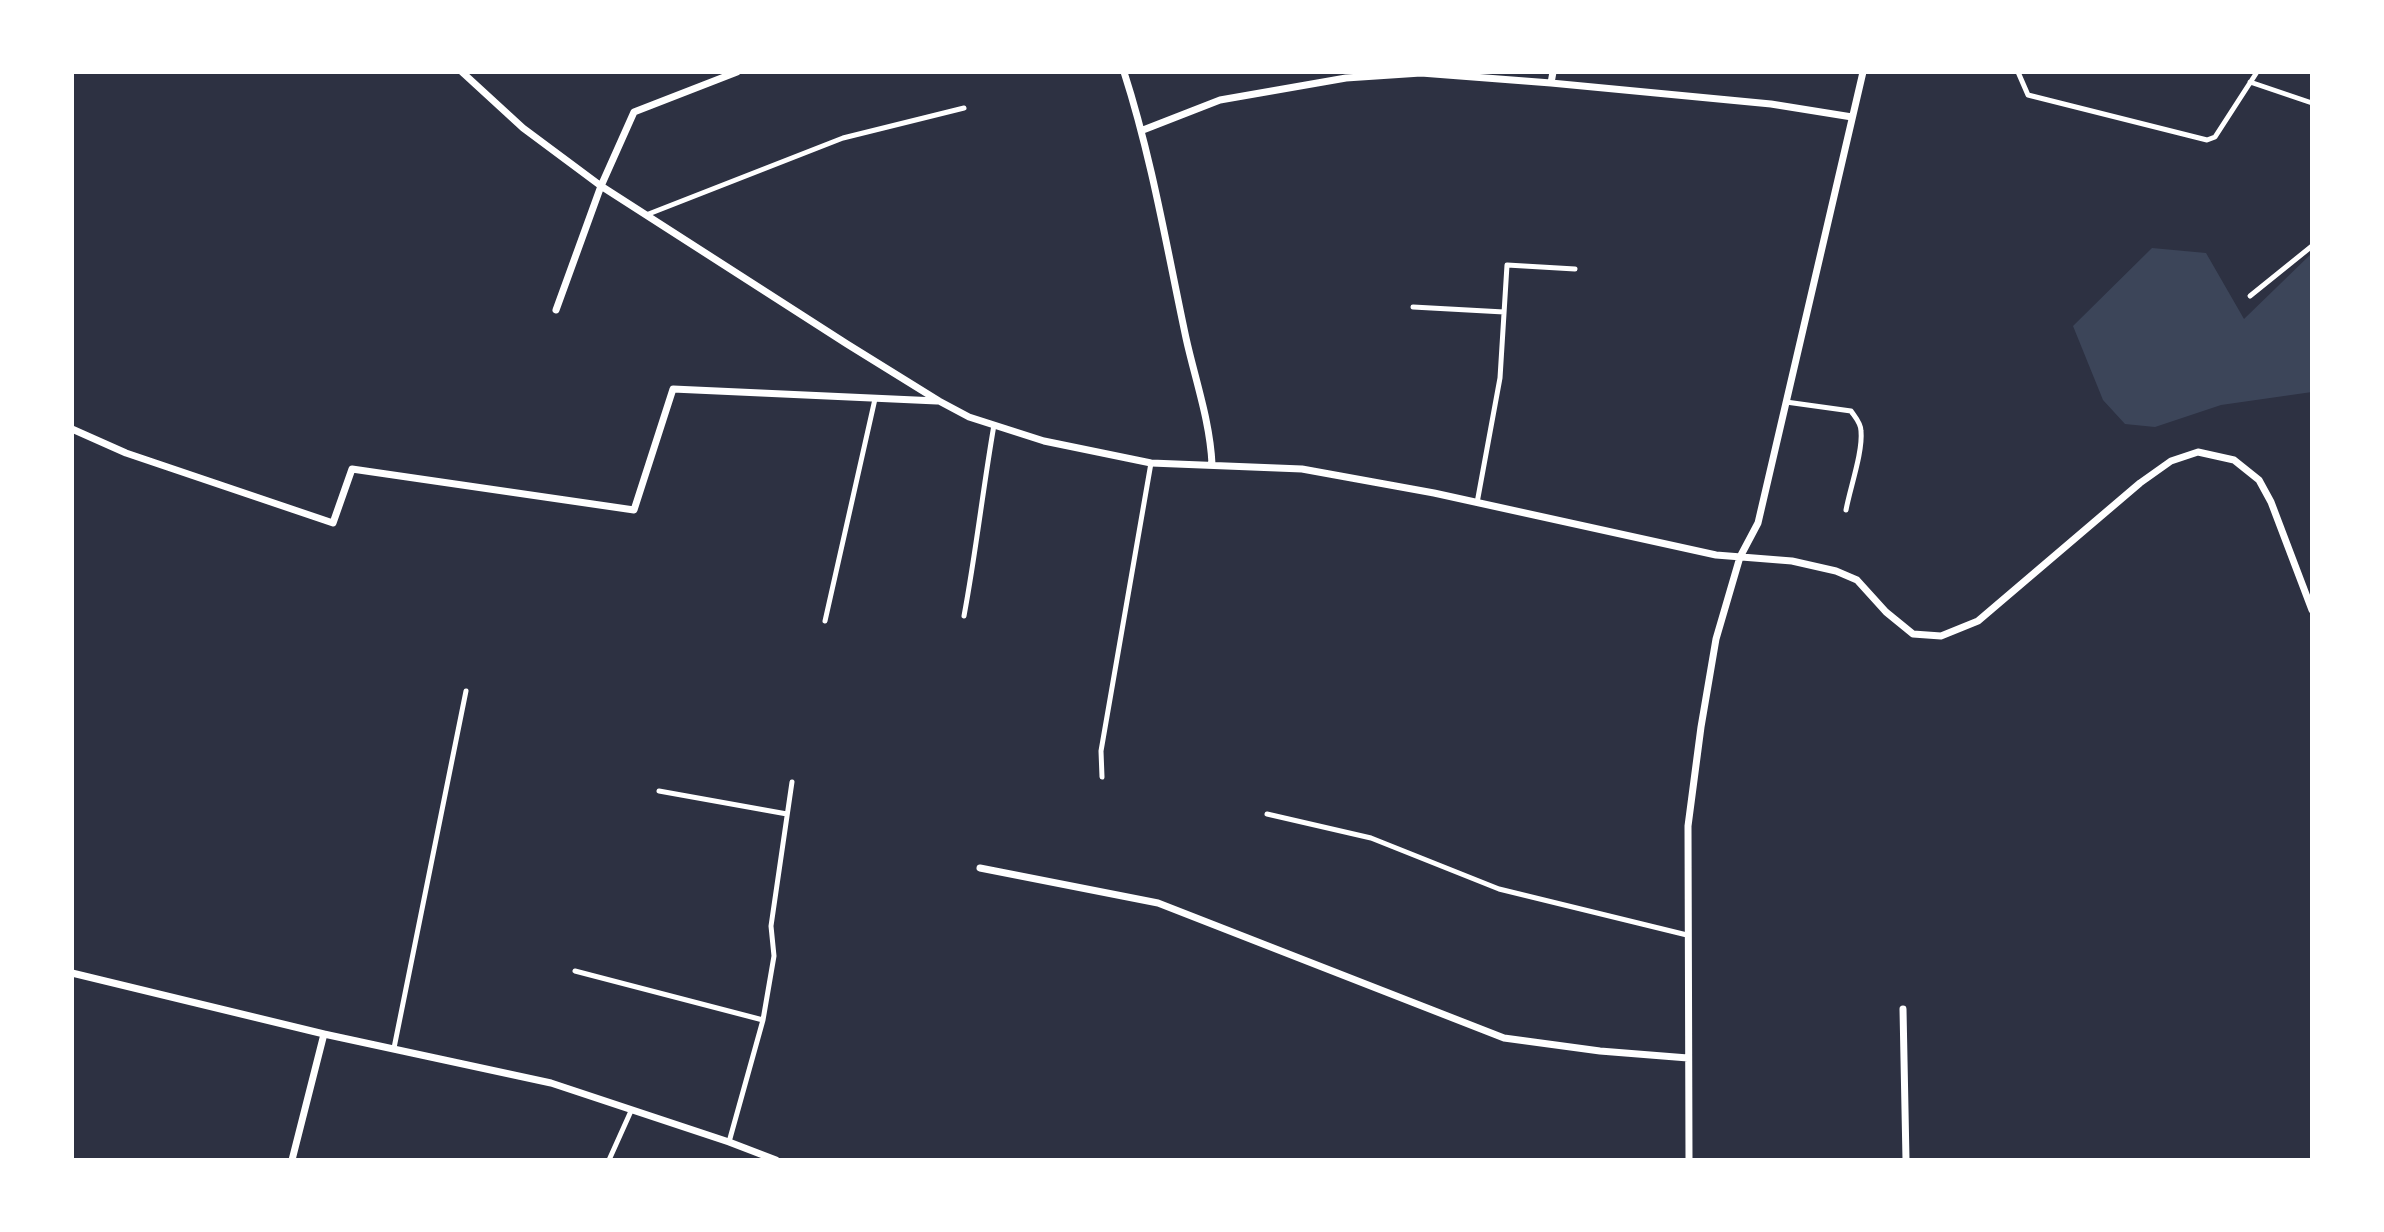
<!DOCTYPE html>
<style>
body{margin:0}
#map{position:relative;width:2384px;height:1232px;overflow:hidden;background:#2d3142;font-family:"Sofia Sans Condensed",sans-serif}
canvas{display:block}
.frame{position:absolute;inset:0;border:74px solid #fff;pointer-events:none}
</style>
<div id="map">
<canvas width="2384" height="1232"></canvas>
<div class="frame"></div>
</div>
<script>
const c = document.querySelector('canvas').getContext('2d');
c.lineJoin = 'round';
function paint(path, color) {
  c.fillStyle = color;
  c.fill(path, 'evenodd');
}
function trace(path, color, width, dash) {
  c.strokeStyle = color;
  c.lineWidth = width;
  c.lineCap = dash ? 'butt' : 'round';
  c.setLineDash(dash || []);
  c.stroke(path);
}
const green = new Path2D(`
 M2152,248L2206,253L2244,319L2312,253V392L2221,405L2155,427L2125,424L2103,400L2073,326Z`);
const service = new Path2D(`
 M2018,72L2028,95L2207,140L2215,137L2257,72
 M2250,82L2312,103
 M646,215L843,138L964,108
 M2250,296L2312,246
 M1413,307L1504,312
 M1786,402L1851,411C1855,417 1861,423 1861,431C1863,452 1850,488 1846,510
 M1477,503L1500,378L1507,265L1575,269
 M964,616C976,552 983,488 994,425
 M825,621L875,399
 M1102,777L1101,751L1151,463
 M659,791L787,814
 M1267,814L1371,838L1499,889L1687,935
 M575,971L763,1020
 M394,1048L466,691
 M729,1142L763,1020L774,956L771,926L792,782
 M609,1160L631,1111`);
const minor = new Path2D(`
 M462,72L523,128L601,186L847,344L939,401L969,417L1044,441L1151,463L1302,469L1434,493L1716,555L1792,561L1836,571L1857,580L1886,612L1913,634L1941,636L1978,621L2140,483L2171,461L2198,452L2234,460L2259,480L2271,502L2312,610
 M1124,72C1152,159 1167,249 1186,338C1195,379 1210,421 1212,464
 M1551,83L1553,72
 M1143,130L1220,100L1346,78L1421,73L1551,83L1771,104L1852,117
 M556,310L601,186L634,112L737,72
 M72,429L126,453L333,523L352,469L634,510L673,389L937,401
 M980,868L1158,903L1504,1038L1600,1051L1688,1058
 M72,973L324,1034L551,1083L729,1142L776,1160
 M1903,1009L1906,1160
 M292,1160L324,1034
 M1689,1160L1688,826L1701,727L1716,639L1740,557L1758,523L1863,72`);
paint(green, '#3c4559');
trace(service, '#fff', 5);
trace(minor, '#fff', 7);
</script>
